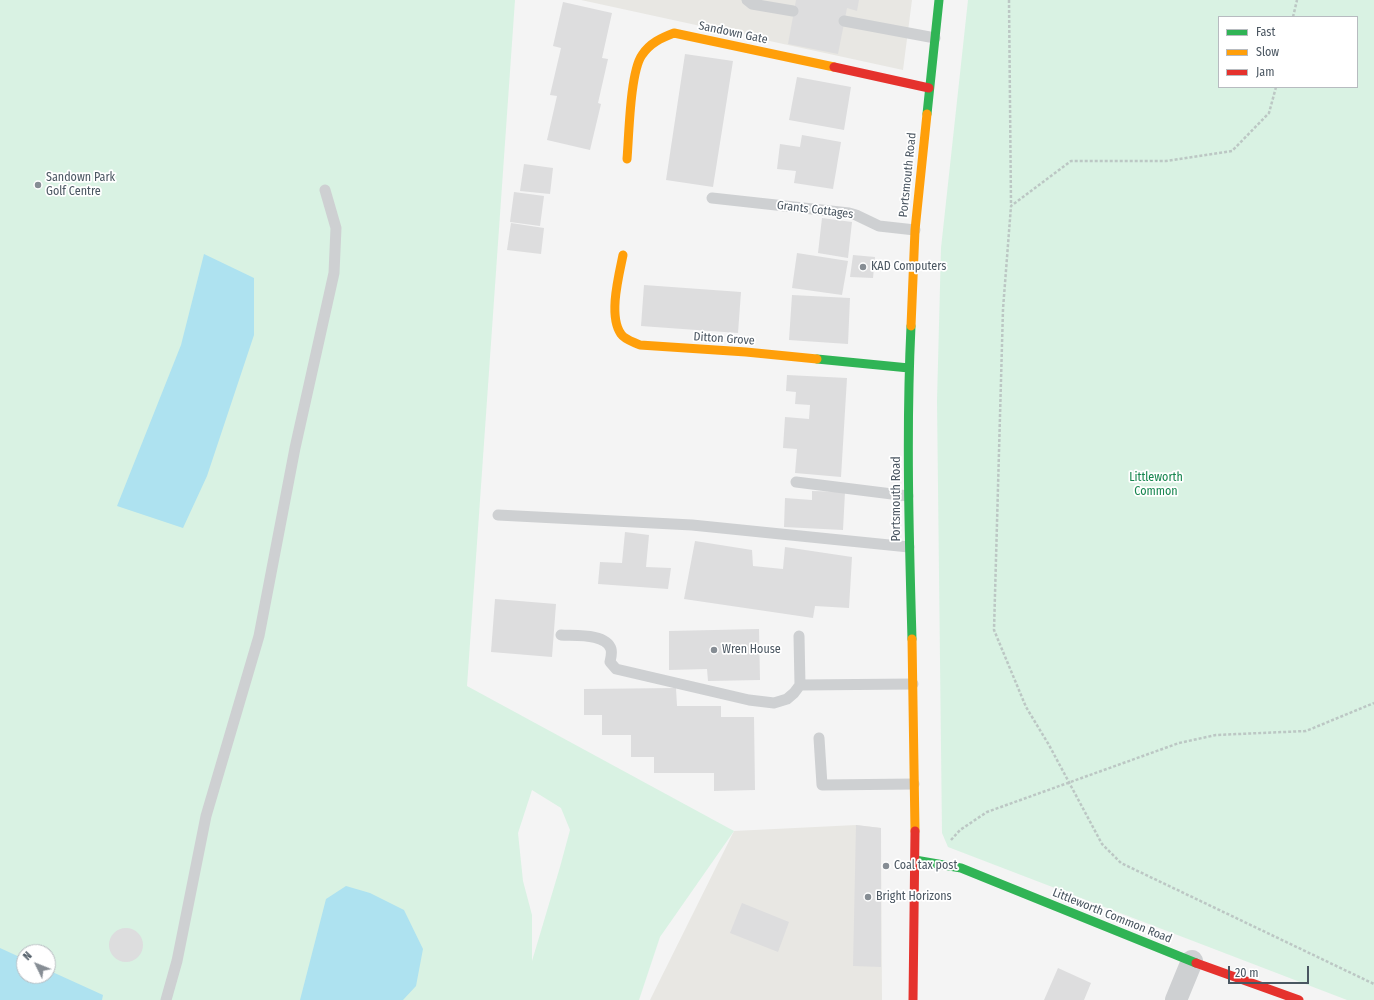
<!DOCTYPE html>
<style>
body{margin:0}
#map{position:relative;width:1374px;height:1000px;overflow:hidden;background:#f4f4f4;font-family:"Fira Sans Condensed",sans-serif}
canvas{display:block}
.legend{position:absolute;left:1218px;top:16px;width:140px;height:72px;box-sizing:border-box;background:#fff;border:1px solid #b7bbc0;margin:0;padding:5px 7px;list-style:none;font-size:12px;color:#4a5661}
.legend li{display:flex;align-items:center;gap:8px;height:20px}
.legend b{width:20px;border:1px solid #b7bbc0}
.north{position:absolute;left:16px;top:944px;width:40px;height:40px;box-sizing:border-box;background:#fff;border:1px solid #b7bbc0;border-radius:50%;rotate:313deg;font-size:11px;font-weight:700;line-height:16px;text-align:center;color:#4a5661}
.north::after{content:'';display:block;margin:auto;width:14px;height:18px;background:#868d94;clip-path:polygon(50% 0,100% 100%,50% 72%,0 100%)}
.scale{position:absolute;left:1228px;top:966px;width:81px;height:18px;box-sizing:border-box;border:2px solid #4a5661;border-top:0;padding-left:5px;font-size:12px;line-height:14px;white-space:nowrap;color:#4a5661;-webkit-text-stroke:3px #fff;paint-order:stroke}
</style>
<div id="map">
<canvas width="1374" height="1000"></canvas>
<ul class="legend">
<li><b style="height:5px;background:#30b455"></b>Fast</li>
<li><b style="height:5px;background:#ff9f0a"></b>Slow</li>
<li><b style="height:5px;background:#e5322d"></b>Jam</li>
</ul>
<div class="north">N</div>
<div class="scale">20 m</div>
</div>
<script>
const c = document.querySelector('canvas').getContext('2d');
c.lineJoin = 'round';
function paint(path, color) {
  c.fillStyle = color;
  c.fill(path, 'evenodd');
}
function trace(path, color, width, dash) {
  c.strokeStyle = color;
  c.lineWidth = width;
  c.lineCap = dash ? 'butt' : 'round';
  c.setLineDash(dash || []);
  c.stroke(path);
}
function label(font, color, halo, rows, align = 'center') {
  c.font = font + ' "Fira Sans Condensed",sans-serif';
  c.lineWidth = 3.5;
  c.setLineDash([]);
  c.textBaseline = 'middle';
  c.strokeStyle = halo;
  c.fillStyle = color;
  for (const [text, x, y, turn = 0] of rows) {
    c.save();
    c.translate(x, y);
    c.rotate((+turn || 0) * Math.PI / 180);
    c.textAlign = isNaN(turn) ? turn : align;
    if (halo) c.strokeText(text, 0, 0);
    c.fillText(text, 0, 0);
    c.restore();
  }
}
const commercial = new Path2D(`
 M581,0H912L903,70Z
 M856,825L881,828L882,1000H650L734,831Z`);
const green = new Path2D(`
 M0,0H515L467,686L734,831L660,937L639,1000H0ZM532,790L561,808L570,830L560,867L532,961V915L523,881L518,833ZM24,952H48V976H24Z
 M968,0H1374V1000H1347L948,847L942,833L937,401L941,248ZM1219,17H1357V87H1219Z`);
const water = new Path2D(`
 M204,254L254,278V335L207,476L183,528L117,506L181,345Z
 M346,886L370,893L404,910L423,949L416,986L403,1000H300L326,899Z
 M0,948L24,959V976H48V970L103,995L102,1000H0Z`);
const building = new Path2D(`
 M796,0H859L857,11L847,8L838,54L788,44Z
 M563,2L612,13L602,58L608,59L598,103L601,104L590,150L547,140L557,96L550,95L561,48L553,46Z
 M685,54L733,61L713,187L666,180Z
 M797,77L851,87L844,130L789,120Z
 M802,135L841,142L833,189L794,183L796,171L777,169L780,144L800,147Z
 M524,164L553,168L550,194L520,191Z
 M514,192L544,196L540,226L510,222Z
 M822,218L852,222L848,258L818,253Z
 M511,223L544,228L541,254L507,250Z
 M797,253L848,261L842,295L792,288Z
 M853,255L875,257L873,278L850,277Z
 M644,285L741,292L738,333L641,326Z
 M792,295L850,298L848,344L789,340Z
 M787,375L847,378L841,477L795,473L797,449L783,448L785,417L809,419L810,405L795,404L796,392L786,391Z
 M812,491L845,492L843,530L784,527L785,498L812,500Z
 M625,532L649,535L646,567L671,568L668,589L598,584L600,562L622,563Z
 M695,541L752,550L753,566L783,569L785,547L852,557L849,608L815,606L813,618L684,599Z
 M495,599L556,604L552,657L491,652Z
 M759,629L760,680L708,681L707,669L669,670V631Z
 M676,688L677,706H721V717H754L755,790L714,791V773H654V757H631V735H602V715H584V689Z
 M856,825L881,828V967L853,966Z
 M742,903L789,922L778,952L730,933Z
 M109 945a17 17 0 1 1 34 0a17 17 0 1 1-34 0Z
 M1058,968L1091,983L1084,1000H1044Z`);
const path = new Path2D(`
 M1009,0L1011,205
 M1293,17L1297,0
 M1276,87L1269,113L1232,151L1166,161H1071L1011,206L1003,309L994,630L1026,707L1049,745L1102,844L1121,863L1374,984
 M951,840L960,830L987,812L1179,743L1216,735L1306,731L1374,703`);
const lane = new Path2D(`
 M747,0L752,4L793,11
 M844,21L935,38
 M712,198L849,213L856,215L879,226L915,230
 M796,482L908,496
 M498,515L692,525L909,547
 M561,635C574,636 606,633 611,649C612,653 611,658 610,662L616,669L749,700L774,703L787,699L794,693L800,685
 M799,636L800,685L913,684
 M819,738L822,785L914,784
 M166,1000L177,961L206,816L259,636L295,448L334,273L336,228L325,190`);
const street = new Path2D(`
 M1176,1000L1192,961`);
const fast = new Path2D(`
 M927,114L939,0
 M911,326C906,430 909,535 912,639
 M817,359L909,368
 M915,860L961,868L1196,963`);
const slow = new Path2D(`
 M627,159C629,136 630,72 642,55C650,43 661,38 674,33L834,67
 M623,255C619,275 608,316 621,334C625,340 634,342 640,345L746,352L817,359
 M911,326L915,230L927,114
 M912,639L915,831`);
const jam = new Path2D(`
 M834,67L929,88
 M1196,963L1299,1000
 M913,1000L915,831`);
const markers = [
 [38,185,4,"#868d94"],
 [863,267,4,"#868d94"],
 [714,650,4,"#868d94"],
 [886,866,4,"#868d94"],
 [868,897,4,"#868d94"]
];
const streetNames = [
 ["Sandown Gate",733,33,12],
 ["Portsmouth Road",908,175,-84],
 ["Grants Cottages",815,210,7],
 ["Ditton Grove",724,339,4],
 ["Portsmouth Road",897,499,-90],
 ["Littleworth Common Road",1112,916,22]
];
const poiNames = [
 ["Sandown Park",46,178],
 ["Golf Centre",46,192],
 ["KAD Computers",871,267],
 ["Wren House",722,650],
 ["Coal tax post",894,866],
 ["Bright Horizons",876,897]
];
const parkNames = [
 ["Littleworth",1156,478],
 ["Common",1156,492]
];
paint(commercial, '#e8e7e3');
paint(green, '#d9f2e3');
paint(water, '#aee2f0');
paint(building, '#ddddde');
trace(path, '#bcc7c4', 2.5, [3, 2]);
trace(lane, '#ced0d2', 11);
trace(street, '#ced0d2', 22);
trace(fast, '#30b455', 9);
trace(slow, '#ff9f0a', 9);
trace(jam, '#e5322d', 9);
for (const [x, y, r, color] of markers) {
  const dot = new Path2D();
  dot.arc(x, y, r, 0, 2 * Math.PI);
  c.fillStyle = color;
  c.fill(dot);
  trace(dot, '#fff', 1.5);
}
label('12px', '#4a5661', '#fff', streetNames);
label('12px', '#4a5661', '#fff', poiNames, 'left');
label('12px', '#17864f', '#fff', parkNames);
</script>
